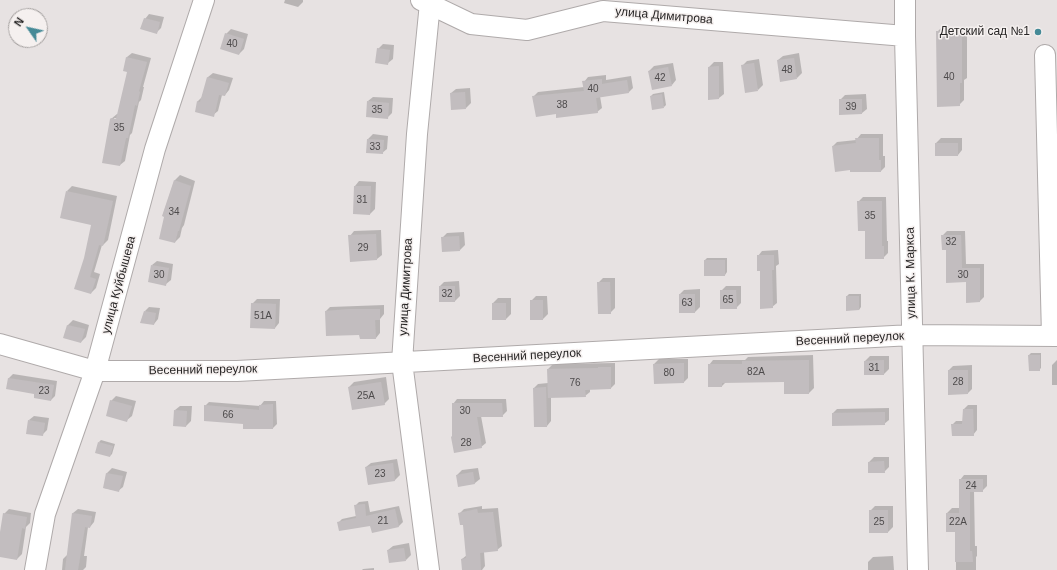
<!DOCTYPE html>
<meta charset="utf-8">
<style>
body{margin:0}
#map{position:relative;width:1057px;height:570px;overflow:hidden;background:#e7e2e2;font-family:Helvetica,sans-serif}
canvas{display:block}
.north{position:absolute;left:8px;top:8px;width:40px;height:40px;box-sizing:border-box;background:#f5f0ef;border:1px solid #a39f9e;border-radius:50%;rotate:304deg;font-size:11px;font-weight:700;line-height:16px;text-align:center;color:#272525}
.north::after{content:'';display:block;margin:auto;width:14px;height:18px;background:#458a97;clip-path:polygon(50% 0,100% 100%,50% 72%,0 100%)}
</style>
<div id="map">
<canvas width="1057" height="570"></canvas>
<div class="north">N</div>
</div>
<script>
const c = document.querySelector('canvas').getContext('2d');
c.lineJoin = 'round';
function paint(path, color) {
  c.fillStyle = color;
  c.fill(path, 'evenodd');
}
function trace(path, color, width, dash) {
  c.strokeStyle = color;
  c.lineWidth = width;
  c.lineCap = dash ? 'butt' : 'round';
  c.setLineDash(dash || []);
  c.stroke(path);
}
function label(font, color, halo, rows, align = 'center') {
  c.font = font + ' Helvetica,sans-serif';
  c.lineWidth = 3;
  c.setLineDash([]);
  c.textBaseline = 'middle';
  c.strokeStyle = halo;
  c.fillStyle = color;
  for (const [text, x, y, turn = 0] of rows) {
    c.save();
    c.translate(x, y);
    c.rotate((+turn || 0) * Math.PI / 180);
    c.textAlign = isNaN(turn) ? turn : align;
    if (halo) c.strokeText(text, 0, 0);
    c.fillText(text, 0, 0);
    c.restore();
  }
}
const shadow = new Path2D(`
 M285,0H303V2L298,7L284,3Z
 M149,14L164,17L161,28L156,33L145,19Z
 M942,27H967V78L964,80V100L959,105L937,32Z
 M231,29L248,34L244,49L239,54L226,34Z
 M383,44L394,45L393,59L388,63L378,49Z
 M132,53L151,58L143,87H144L141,100L139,102L132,133L130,135L125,161L120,165L111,119L117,114H119L128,71L127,57ZM114,118L122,119L114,120Z
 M799,53L802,73L797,78L778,60L783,56Z
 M759,59L763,85L758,90L742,66L747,61Z
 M714,62H723L724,94L719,98L709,67Z
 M673,63L676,80L672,85L649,71L654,66Z
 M213,73L233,78L229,90L225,95H222L218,111L213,115L196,111L198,101L202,97L208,77Z
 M606,75V80L631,76L633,88L629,92L600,96L602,108L597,112L557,113L534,96L538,92L584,87V82L588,77Z
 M470,88L471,103L466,108L451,93L456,89Z
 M664,92L666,105L664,107L651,96L653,94Z
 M866,94L867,109L862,113L840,100L845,95Z
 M373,97L393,98L392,113L387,118L368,101Z
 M373,134L388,136L387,149L382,153L368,139Z
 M861,134H883V156H885V167L881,171L851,169L833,146L837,142L856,140Z
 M941,138H962V150L958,155L936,143Z
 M180,175L195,181L184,225L182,228L180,237L175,242L165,216H163L175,180Z
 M359,181L376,182L375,209L370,214L355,186Z
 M72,186L117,196L108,240L103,245H102L94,272L100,274L96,288L91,293L85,258L93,224L67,191Z
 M863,197H886L887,241H888V253L883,258L866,230L858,202Z
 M381,230L382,255L377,259L350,236L354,231Z
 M947,231H965L966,264H984V297L980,301L947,249L942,236Z
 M464,232L465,245L460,250L442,238L447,233Z
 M778,250L779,264L776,266L777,303L772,307L761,269L758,256L762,251Z
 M707,258H727V272L725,275L705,260Z
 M157,261L173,264L171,280L166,284L152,265Z
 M603,278H615V308L610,313L598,283Z
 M459,281L460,296L455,301L440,286L444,282Z
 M726,286H741V303L736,308L721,291Z
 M700,289V307L695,312L680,294L684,290Z
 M849,294H861V307L859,310L847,296Z
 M536,296H547L548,314L543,319L531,301Z
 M498,298H511V314L506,319H493V303Z
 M257,299H280L279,323L275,328L252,304Z
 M384,305V314L380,319V333L376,338L360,333L326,311L330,307Z
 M149,307L160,308L158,319L154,324L145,311Z
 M73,320L89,325L86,337L81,342L65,338L68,325Z
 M1031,353H1041V368L1039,370L1029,355Z
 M813,355L814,388L809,393L785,381L726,382L722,386L709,365L713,360H745L748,357Z
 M870,356H889V369L884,374H865V361Z
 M659,359H688V378L684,382L654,364Z
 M1057,360V385H1052V365Z
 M615,363V384L611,388L590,389V392L585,396L551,397V421L547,426L534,388L538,384L548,383V369L553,364Z
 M972,365V389L967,394L949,370L953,366Z
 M13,374L57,381L55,396L51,400L36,393L7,388L9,378Z
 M386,377L389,399L384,404L349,387L354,382Z
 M116,396L136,401L132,416L127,420L111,401Z
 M457,399H506L507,411L502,416H481L486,443L481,447L453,404Z
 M264,401H276L277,424L273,428H244V423L205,406L209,402L260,406Z
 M968,405H977V430L973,435L952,425L956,421H964V409Z
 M180,406H192L191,421L186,426L175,410Z
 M889,408V420L884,424L833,413L837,409Z
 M34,416L49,418L47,430L42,435L29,420Z
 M101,440L115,444L112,454L110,456L99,442Z
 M874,457H889V467L884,472H869V462Z
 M397,459L400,475L395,480L368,484L366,467L371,463Z
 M112,468L127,472L123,487L118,491L104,488L107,473Z
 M478,468L480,479L475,483L459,486L457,475L462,470Z
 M964,475H987V486L982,491H974L975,546H977V556L976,557V570H956V531L947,513L952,508H960V480Z
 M368,501L370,512L399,506L403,522L399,526L338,523L342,519L356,516L355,506L359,502Z
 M482,506V509L498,508L502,546L497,550L484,552L485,566L482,570H463L462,559L467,555L464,523L459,514L464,509Z
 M875,506H893V527L888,532L870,511Z
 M9,509L31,513L30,523L26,527L22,554L17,559L0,556V539L4,514Z
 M78,509L96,512L94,522L90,527H88L84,556H87L86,567L83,570H62L63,559L68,554L73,513Z
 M409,543L411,555L406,560L388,550L393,546Z
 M893,556L894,570H868V562L873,557Z
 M374,568V570H362L363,569Z`);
const building = new Path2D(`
 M144,18L160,22L157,34L140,29Z
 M936,31H962V83H960V106L937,107Z
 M225,33L244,39L239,55L220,49Z
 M377,48L390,50L388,65L375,63Z
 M126,57L147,62L139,91L140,92L137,106L135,105L128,138H126L120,166L102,163L110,119L111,118L116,119L127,72L123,71Z
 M794,58L797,79L780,82L777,60Z
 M754,63L758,91L745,93L741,65Z
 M719,66V99L708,100V67Z
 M668,67L672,86L652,90L648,71Z
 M207,77L229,83L225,96L219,95L214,117L195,112L197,101L200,102Z
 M602,79V84L627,80L629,93L596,98L598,113L556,118V114L536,117L532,96L584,91L582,81Z
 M465,92L466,109L451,110L450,93Z
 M662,94L664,108L652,110L650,96Z
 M839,99H862V114L839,115Z
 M367,101L389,103L388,119L366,117Z
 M855,138H879V160H881V172H850V170L835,172L832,146L856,143Z
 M367,139L384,140L383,154L366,153Z
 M935,143H958V156H935Z
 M174,180L191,186L179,231H178L175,243L159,239L164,217L162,216Z
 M354,186H371L370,215L353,214Z
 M66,191L113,201L103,246L99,245L90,277L96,279L91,294L74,289L84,258L91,225L60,218Z
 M857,201H882V246H884V259H865V231H858Z
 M376,234L377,260L350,262L348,235Z
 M941,235H961L962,268H980V302L966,303V282L946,283V250H942Z
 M459,236L460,251L442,252L441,237Z
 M757,255H774V270H772L773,308L760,309V271H757Z
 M704,260H725V276H704Z
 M151,265L169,268L166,286L148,282Z
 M597,282H610L611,314H598Z
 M439,286H455V302H439Z
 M720,290H736L737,309H720Z
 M679,294H695V313H679Z
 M846,296H859V310L846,311Z
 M530,300H543V320H530Z
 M251,303L276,304L275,329L250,328Z
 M492,303H506V320H492Z
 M350,309H380V320H375L376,339H360L359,335L326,336L325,311Z
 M144,311L156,313L154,325L140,323Z
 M67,325L85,329L81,343L63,338Z
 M1028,355H1040V371H1029Z
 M809,360V394H784V382L722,383V387H708V364H742V361Z
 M884,360V375H864V361Z
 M684,363V383L654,384L653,364Z
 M598,367H611V389L585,390L586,397L548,398L547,369L598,368Z
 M948,370H968V394L948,395Z
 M8,378L54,385L51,401L34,398V394L6,389Z
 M381,382L385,405L352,410L348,387Z
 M546,387L547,427H534L533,388Z
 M110,400L132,406L127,422L106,416Z
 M452,403H502L503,417H477L482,448L454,453L451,437L452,436Z
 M273,404V429H243V424L204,421V405L259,410V405Z
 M963,409H973L974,436H952L951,424H962Z
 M174,410L187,411L186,427L173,426Z
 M885,412V425L832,426V413Z
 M28,420L45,423L43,436L26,434Z
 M98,442L113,446L110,457L95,453Z
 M884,461L885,473H868V462Z
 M393,463L395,481L368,485L365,467Z
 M473,472L475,484L458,487L456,475Z
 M106,473L123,476L119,492L103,488Z
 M959,479H983V492H970V551H972L973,562H955V532H946V513H959Z
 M365,504L366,516L395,509L399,527L372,533L370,526L339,531L337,522L356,518L354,505Z
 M477,509L478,513L493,512L498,551L480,553L481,570H462L461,559L466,558L463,525H460L458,513Z
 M869,510H888V533H869Z
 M3,513L27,517L25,529L22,528L17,560L0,557V532Z
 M72,513L92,516L90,528L85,527L78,570H65Z
 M404,548L406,561L389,563L387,550Z`);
const minor = new Path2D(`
 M421,0L471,24L527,30L603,11L905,36
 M905,0V36L918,570
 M1045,55L1052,336
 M0,344L95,371H237L912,335L1057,336
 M35,570L45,514L95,371L155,149L204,0
 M429,570L402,362L417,134L430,3`);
const markers = [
 [1038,32,4,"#458a97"]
];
const numberNames = [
 ["40",232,44],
 ["48",787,70],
 ["40",949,77],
 ["42",660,78],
 ["40",593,89],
 ["38",562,105],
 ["39",851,107],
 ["35",377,110],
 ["35",119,128],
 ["33",375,147],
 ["31",362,200],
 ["34",174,212],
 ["35",870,216],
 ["32",951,242],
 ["29",363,248],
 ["30",159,275],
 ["30",963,275],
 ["32",447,294],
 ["65",728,300],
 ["63",687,303],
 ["51А",263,316],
 ["31",874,368],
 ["82А",756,372],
 ["80",669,373],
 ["28",958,382],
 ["76",575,383],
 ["23",44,391],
 ["25А",366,396],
 ["30",465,411],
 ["66",228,415],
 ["28",466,443],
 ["23",380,474],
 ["24",971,486],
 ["21",383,521],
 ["25",879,522],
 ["22А",958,522]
];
const streetNames = [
 ["улица Димитрова",664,16,5],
 ["улица К. Маркса",911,273,-91],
 ["улица Куйбышева",119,285,-75],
 ["улица Димитрова",406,287,-87],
 ["Весенний переулок",850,339,-3],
 ["Весенний переулок",527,356,-3],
 ["Весенний переулок",203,370,-1]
];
const poiNames = [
 ["Детский сад №1",1030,32]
];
paint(shadow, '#0003');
paint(building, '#c2bdbf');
trace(minor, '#afaaaa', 22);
trace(minor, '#fff', 20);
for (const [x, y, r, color] of markers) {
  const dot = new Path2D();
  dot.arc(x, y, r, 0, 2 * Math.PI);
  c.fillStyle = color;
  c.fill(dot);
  trace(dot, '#f5f0ef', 1.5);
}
label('10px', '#4e4b4c', null, numberNames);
label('12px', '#272525', '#f5f0ef', streetNames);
label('12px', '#272525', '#f5f0ef', poiNames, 'right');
</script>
